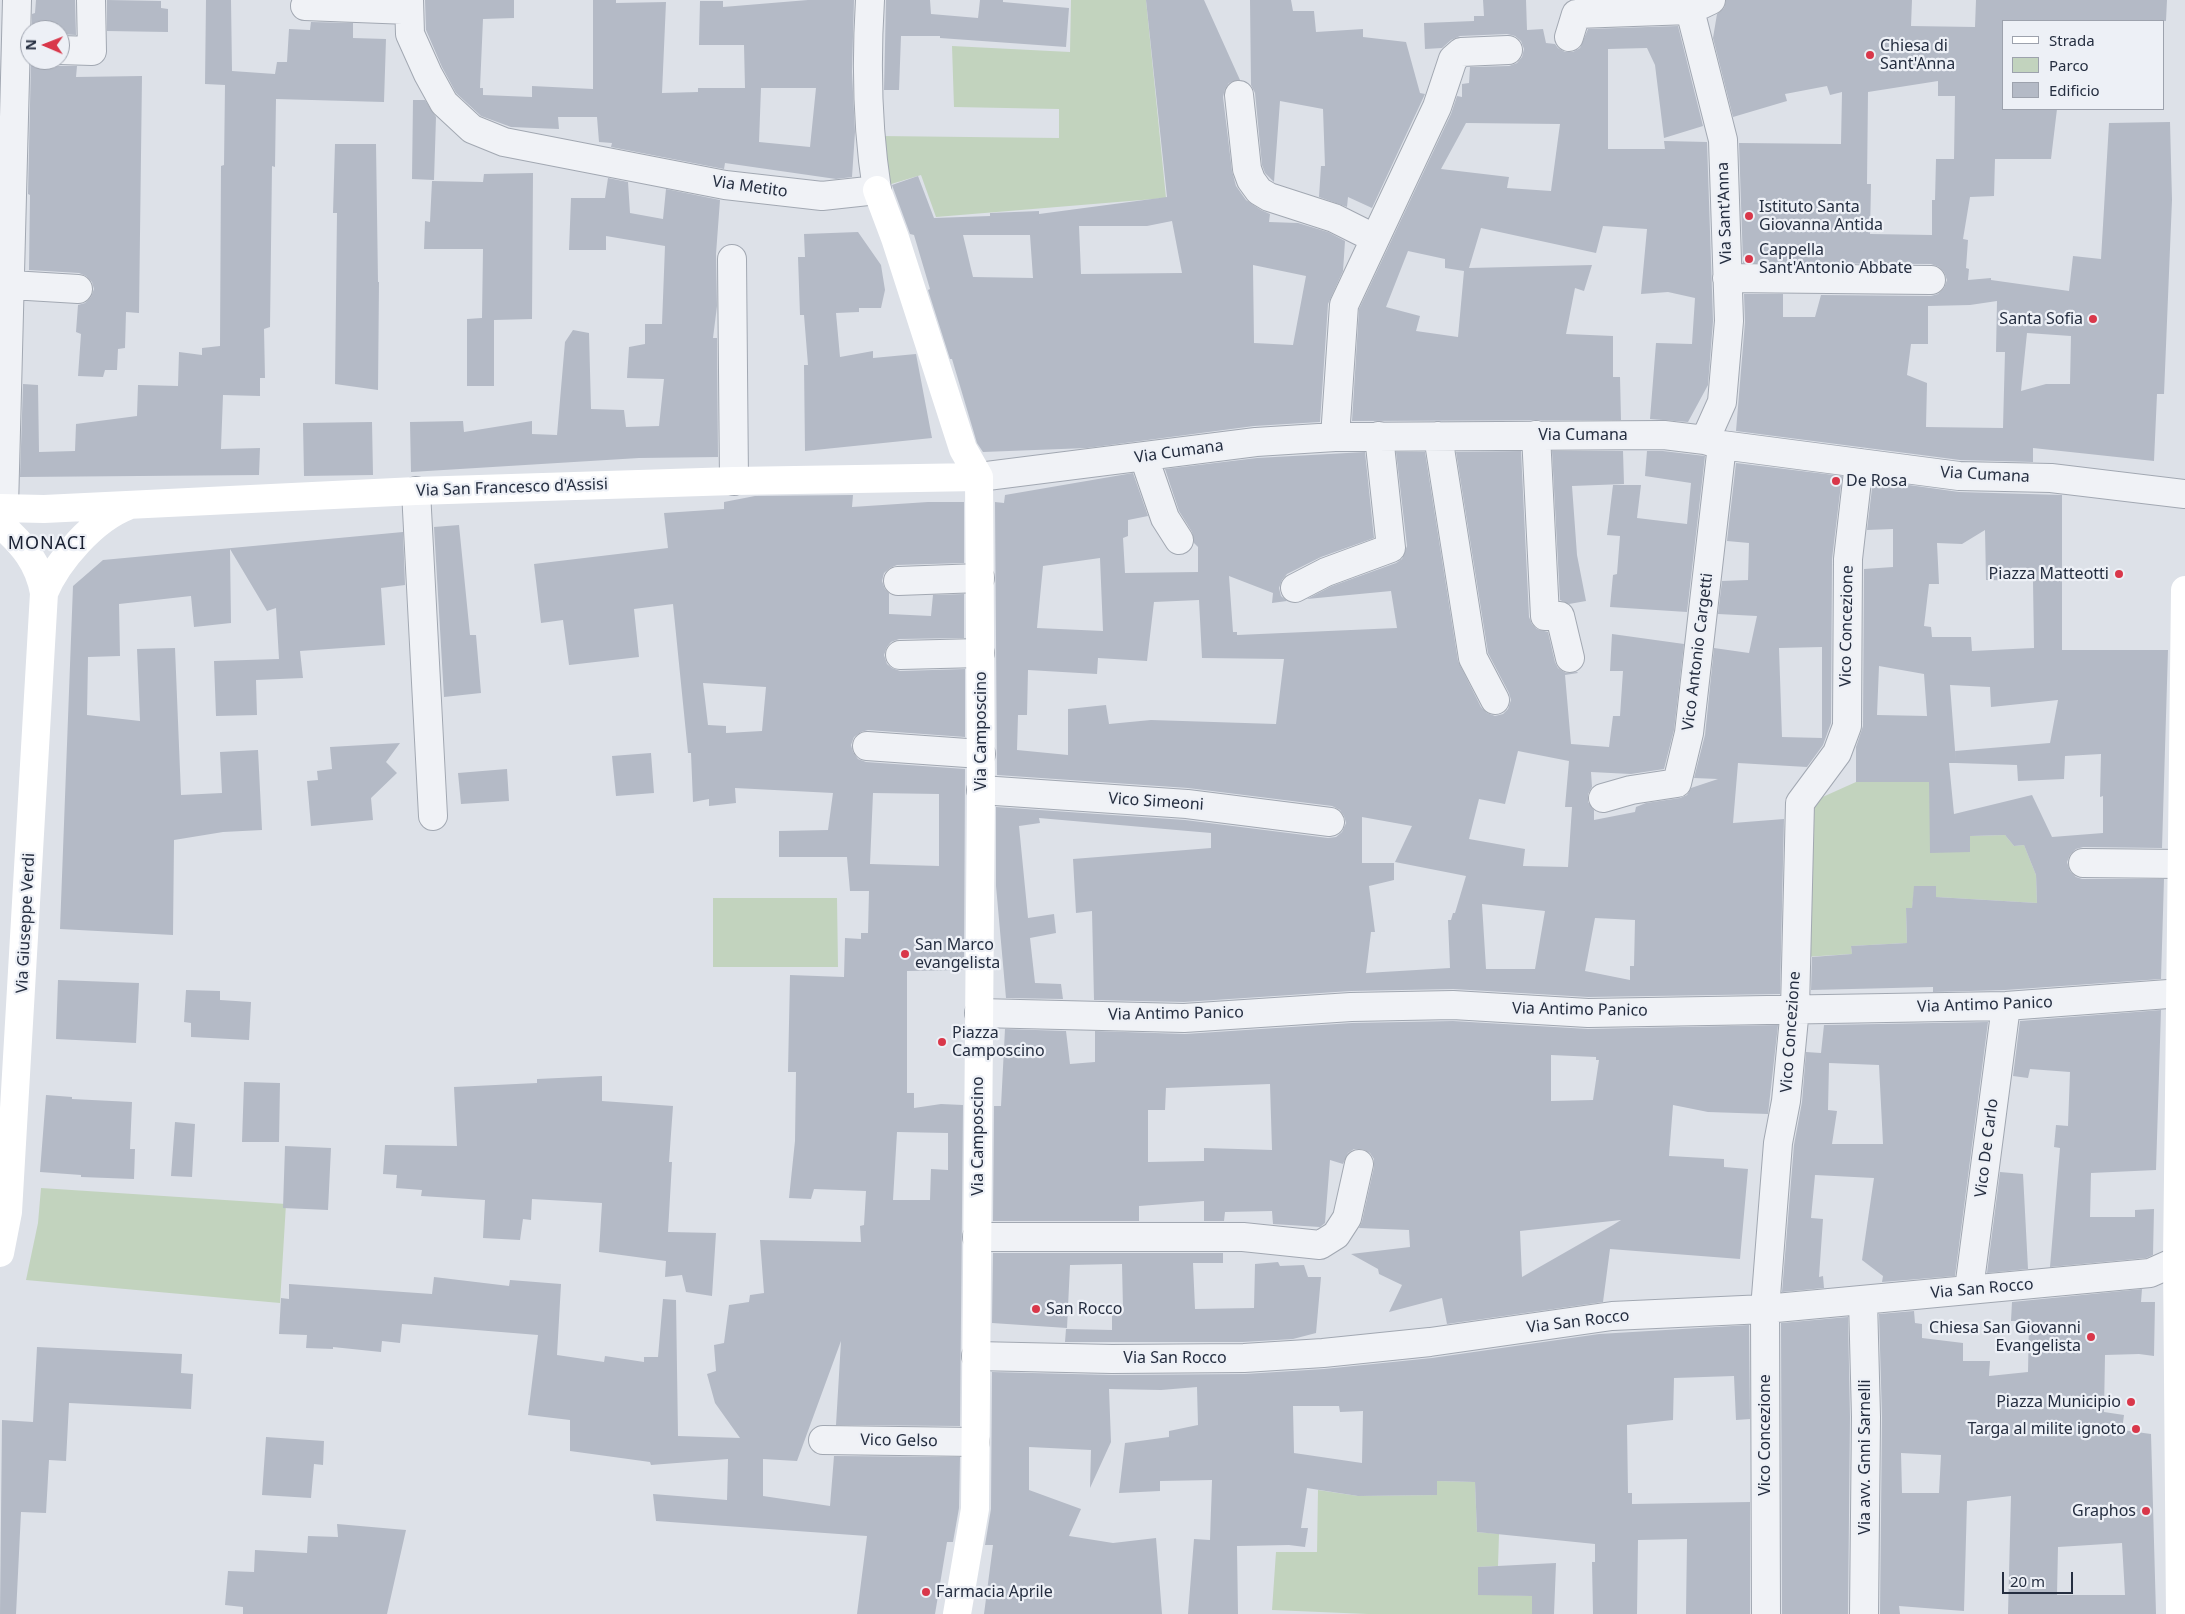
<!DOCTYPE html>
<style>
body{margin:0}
#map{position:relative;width:2185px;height:1614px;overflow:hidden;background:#dde1e8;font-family:"Noto Sans",sans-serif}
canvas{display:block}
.legend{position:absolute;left:2002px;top:20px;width:162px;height:90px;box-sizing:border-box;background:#edf0f6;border:1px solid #9da2ad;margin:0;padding:6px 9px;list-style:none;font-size:15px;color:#252e40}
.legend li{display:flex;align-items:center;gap:10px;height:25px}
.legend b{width:25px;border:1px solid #9da2ad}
.north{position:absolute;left:20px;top:20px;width:50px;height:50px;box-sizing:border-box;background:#edf0f6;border:1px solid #9da2ad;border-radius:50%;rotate:271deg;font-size:14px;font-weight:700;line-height:20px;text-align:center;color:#252e40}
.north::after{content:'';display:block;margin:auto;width:18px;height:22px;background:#d9374a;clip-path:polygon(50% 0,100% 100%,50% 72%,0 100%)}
.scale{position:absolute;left:2002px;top:1572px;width:71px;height:22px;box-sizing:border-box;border:2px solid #252e40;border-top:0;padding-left:6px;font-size:15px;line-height:18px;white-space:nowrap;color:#252e40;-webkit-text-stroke:4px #edf0f6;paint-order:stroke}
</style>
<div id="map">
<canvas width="2185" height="1614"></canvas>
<ul class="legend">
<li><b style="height:6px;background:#fff"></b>Strada</li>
<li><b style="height:14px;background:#c2d3be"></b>Parco</li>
<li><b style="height:14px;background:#b4bac6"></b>Edificio</li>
</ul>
<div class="north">N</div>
<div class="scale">20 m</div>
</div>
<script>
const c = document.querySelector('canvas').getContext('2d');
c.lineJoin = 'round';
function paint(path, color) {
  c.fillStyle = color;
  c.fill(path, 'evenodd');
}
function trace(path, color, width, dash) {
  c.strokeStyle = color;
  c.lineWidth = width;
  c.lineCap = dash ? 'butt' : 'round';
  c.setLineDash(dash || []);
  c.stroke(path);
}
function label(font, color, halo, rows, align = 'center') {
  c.font = font + ' "Noto Sans",sans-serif';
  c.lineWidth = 4.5;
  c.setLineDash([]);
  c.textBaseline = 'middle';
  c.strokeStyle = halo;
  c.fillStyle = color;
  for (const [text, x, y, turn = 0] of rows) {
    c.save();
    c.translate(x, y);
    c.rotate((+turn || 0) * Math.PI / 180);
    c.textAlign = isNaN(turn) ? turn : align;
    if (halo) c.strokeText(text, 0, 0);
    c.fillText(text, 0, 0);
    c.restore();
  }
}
const green = new Path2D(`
 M1071,0H1146L1166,198L936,217L921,175L888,185L879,136L1059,138V109L954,107L952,46L1070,52Z
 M1856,782H1929L1969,852L1970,836L2005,835L2014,846L2024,845L2036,875L2037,903L1936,897V886H1915L1912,908H1906L1907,943L1851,946L1852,954L1804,957L1807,804Z
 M713,898H837L838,967H713Z
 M41,1188L286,1204L280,1303L26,1280L38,1223Z
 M1437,1481L1475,1482L1477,1532L1499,1534L1498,1566L1478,1567V1594L1532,1596V1614H1368L1272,1610L1276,1552H1317L1318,1490L1358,1496L1437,1495Z`);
const building = new Path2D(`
 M36,0H75L76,35L60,34V30H32V14L35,13Z
 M107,0L161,1V8L168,9V32L107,31Z
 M206,0H231L232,71L275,74L277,62H287L289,29L310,30L311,22L353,23V38L386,39L384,102L276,99L275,167L272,166L270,327L264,329L265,378H260V396L223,395L221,449L260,448L259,475L20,477L23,384L38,385L39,452L75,451L76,424L137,416L138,385L178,386L179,352L202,355V348L220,346L221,166L224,165L225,85L205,84Z
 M425,0H514V18L483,19L480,88H483V95L532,97V86L593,89V0H616V3L666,2L662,93L698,92V88H761L759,142L810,147L816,88H745L744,45H699L700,1H723V7L808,0H854L852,72L855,132L852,177L836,179L725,163L724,169L611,147L612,143L599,142L597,117H558L559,129L511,127L481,116L456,93L442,67L426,30Z
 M886,0H930L931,14L978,18L980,0H1003V2L1069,8L1066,47L940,38V36H901L899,90H884Z
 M1146,0H1204L1240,80L1229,83L1225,89L1223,97L1232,171L1236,186L1246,200L1261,210L1270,214L1269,222L1298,223L1328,232L1345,241L1343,271L1328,304L1320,422L1254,426L1087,448L983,452L977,443L952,359H950L928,290L930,289L914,235L910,234L892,185L918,176L934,218L990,216V213L1039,211V214L1167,197ZM1172,221L1182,273L1081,274L1079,226H1147ZM963,235H1030L1033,278L973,277ZM1253,265L1306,276L1293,345L1254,343Z
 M1250,0H1291L1293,11H1314L1316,32L1363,29V37L1406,42L1420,93L1425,94L1372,208L1348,197L1347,207L1319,197L1321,166H1325L1323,109L1280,101L1274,182L1265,173L1262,165L1255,93L1251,85Z
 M1483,0H1526L1527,30L1543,29L1546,43L1555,44L1558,48L1565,52H1573L1580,48L1588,29L1678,26L1703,126L1664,138L1655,65L1647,48L1608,49V149H1665L1664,141L1707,142L1713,321L1708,385L1688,422L1650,419L1656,343L1692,344L1695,298L1668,292L1641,294L1647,229L1603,226L1596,253L1481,228L1469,268L1592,265L1584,291L1575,288L1566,334L1613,336V377H1620L1621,420L1352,421L1359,309L1451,114L1457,96L1462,97V84L1469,83L1470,67L1509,66L1517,63L1522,57L1524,49L1521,41L1515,36L1507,34L1460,36L1451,40L1442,48L1425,49L1424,23L1474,21V16H1484ZM1466,123L1560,124L1551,191L1507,188L1509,177L1441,169ZM1408,251L1445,259V268L1464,271L1458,337L1416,331L1420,316L1386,307Z
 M1726,0H1912L1911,26L1975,27L1976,0H2167L2166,21H2004V109H2057L2051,159H1995L1994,196L1970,197L1963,239L1968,240L1966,268L1969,269L1968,280L1991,278V280L2069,291L2073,256L2101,259L2109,123L2170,122L2172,200L2164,394H2157L2154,461L2033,448V462L1960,460L1736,431L1745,322L1744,294H1783V317H1815L1821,295L1931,296L1938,294L1944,288L1947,280L1944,272L1939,267L1931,264L1743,263L1739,143L1841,144L1842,92L1830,95L1827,86L1785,94L1787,101L1733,117L1713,38L1717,14L1724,8ZM1938,81V96H1955L1954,159H1936L1935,200H1932V235L1870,234L1871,184H1867L1868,92ZM1997,301L1996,352H2005L2003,428L1926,427L1927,383L1907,375L1911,344H1928V306L1970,305ZM2027,333L2071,336L2070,384H2046L2021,391Z
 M31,60H49L59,66H77L76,77L142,76L139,313L126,312L125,348L118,349L117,370H105L103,377L78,376L81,334L76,332L78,305L85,303L91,297L94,289L92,282L86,276L79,273L29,270L30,195L28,194Z
 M413,100H425L436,117L434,180L412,179Z
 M335,144H376L378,282H379L378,390L335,384L337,213H333Z
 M533,173L532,319L494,320V386H467V319L482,318L483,249H424L425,221L430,222L432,181L483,182L484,174Z
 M608,178L628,182L630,213L663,219L666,189L720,200L716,254L717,306L713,338H717L718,457L639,458L411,472L410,422L463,421L464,432L532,421V434L557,435L565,342L573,330L589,333L591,409L624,410L626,427L659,426L664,379L627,378L629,347L645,344V324H662L665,246L606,236V250H569L571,198H605Z
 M858,232L881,265L885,290L881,308H859V312L836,313L840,357L873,351V358L916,354L932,438L805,451L804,365H808L804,315H800L798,257H805L804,234Z
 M372,422L373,475L304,476L303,423Z
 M1521,451L1529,617L1532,624L1537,629L1548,632L1555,662L1558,668L1566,673L1577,672L1578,673L1565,675L1571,744L1609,747L1613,716H1620L1623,671H1610L1612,634L1684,644L1674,730L1664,769L1631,774L1591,772L1592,787L1588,794V802L1594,810V820L1635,812L1636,807L1646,803L1680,798L1687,795L1691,788L1718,779L1694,778L1705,735L1714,648L1749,653L1757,616L1718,614L1722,581L1748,580L1749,543L1727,541L1736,463L1842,476L1832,559L1831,723L1823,745L1807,767L1738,763L1733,823L1784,819L1780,994L1588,997L1453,989L1351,991L1184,1002L1094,1000L1092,911L1076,913L1073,859L1211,848V833L1039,818L1040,823L1019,826L1028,918L1054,914L1056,933L1030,938L1035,983L1061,984L1063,999L1006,998L996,886V807L1185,820L1328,838L1336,837L1342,832L1346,823L1344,816L1340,810L1332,806L1188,788L997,775L995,502L1004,503L1005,495L1133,473L1148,516L1128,520V536L1123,538L1125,573L1198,572V547L1194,543L1192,532L1179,511L1165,469L1257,458L1365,452L1374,538L1321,557L1287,574L1282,580L1279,588L1281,596L1287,601L1272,603L1273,593L1229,576L1233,632H1237V635L1397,628L1391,591L1307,599L1332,586L1396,563L1402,559L1407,546L1396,452H1425L1458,661L1481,707L1487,713L1495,716L1503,714L1508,709L1511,700L1509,693L1488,653L1456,452ZM1100,558L1103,631L1037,628L1043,566ZM1199,600L1202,658L1284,659L1276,724L1151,720L1109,724L1106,705L1068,709V755L1017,750L1018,715H1027L1028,670L1097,674L1098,658L1147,661L1154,602ZM1822,647V738L1782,737L1779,648ZM1518,751L1569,761L1565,807H1572L1568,867L1523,866L1525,849L1469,839L1479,799L1505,804ZM1362,817L1412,826L1395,862L1466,876L1455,913H1453L1451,920H1448L1450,968L1366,973L1371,932H1375L1369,886L1394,880V863H1362ZM1482,904L1545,911L1535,969H1486ZM1595,918L1635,920L1634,966H1630V980L1585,971Z
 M1552,451H1623L1624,484L1572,486L1577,555L1586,601L1569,604L1560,600Z
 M1647,451H1663L1705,456L1687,612L1610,607L1613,575L1617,574L1620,536L1607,535L1613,485H1641L1637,518L1687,524L1691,483L1645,476Z
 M1873,480L1959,492L2062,495V650H2168L2162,848L2083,847L2076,849L2070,855L2067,862L2070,871L2076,877L2082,879H2164L2161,979L2005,990L1933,992V987L1811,990L1812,957L1852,954L1851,946L1907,943L1906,908H1912L1914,886H1936V897L2037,903L2036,875L2024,845L2014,846L2005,835L1970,836V852L1930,853L1929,782H1856V747L1863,726L1864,569L1893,567V529L1867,530ZM1985,530L1986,580L2033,581L2034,648L1972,651L1971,637H1932L1931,627L1924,626L1929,584H1939L1937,543L1962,544ZM1879,666L1924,674L1927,716L1877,715ZM1950,685L1990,687L1991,707L2058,700L2050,743L1955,751L1956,763L2017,765L2018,781L2064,779L2065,756L2101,754L2100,797L2103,796V833L2052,837L2032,795L1954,814L1949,763H1956Z
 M853,495L852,507L928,502H964V563L897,565L890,568L884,573L882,581L885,589L889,593V614L931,616L933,595L964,594V638L899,639L891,642L887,647L884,655L887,664L892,668L900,671L965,669V737L868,730L861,732L854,737L851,745L853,752L858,759L866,762L965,769L964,970L907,971V1093H914V1108L941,1104L963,1105L960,1426L836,1425L841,1341L797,1461L763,1459V1496L830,1506L834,1456L960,1457L959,1508L953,1542H947L935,1614H857L867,1536L656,1521L653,1494L727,1500L728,1459L651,1465L650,1462L570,1451V1420L528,1415L538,1335L402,1324L400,1343L382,1341L381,1352L333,1347V1349L306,1348L307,1335L279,1334L281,1298L289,1299V1284L432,1294L434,1277L509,1286L510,1280L561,1284L557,1355L604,1362L605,1356L644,1362V1357H658L663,1299L676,1300L678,1436L740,1438L715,1403L707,1374L716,1371L714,1345L724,1343L729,1305L749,1302L750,1295L764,1293L760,1240L861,1242L860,1226L864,1225L866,1191L814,1189L811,1199L789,1198L795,1141L796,1072H788L790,975L844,977L845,938L861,939V933H868L869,891H850L847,857H779V831L828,830L833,793L735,788L736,803L709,806V799L693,802L691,753H688L673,604L634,609L639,657L569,665L563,620L541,623L534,564L668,548L664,513L724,509V502L755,496ZM703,683L766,687L762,731L726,733V726L708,725ZM873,793L939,794V866L870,864ZM897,1132L948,1133V1170L931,1169L930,1200H893Z
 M459,525L470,635H476L481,693L444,697L434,527Z
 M403,532L405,585L381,588L385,645L300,651L303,678L256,680L257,715L216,716L214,661L279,659L276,608L267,611L230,549L231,623L194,627L191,596L119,604L120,656L88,657L87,715L140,721L137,649L175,648L181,795L222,793L220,752L258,750L262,830L223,832L174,840L173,935L60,929L73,586L103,560Z
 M400,743L386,762L397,773L371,798L373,820L311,826L307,781L318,780L317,771L332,769L330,747Z
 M651,753L654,793L616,796L612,756Z
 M507,769L509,801L461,804L458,773Z
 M58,980L139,983L136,1043L56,1039Z
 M186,990L220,991V1000L251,1002L249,1040L191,1037V1023L184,1022Z
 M2161,1010L2156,1170L2091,1173L2090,1217H2135V1210L2154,1209L2153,1255L2146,1258L2050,1267L2060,1148L2054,1147L2056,1125L2068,1126L2070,1072L2030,1069L2028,1078L2013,1076L2020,1021Z
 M1453,1021L1588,1029L1778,1025L1768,1114L1708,1112L1673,1105L1669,1156L1724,1159V1167L1748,1169L1740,1259L1610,1249L1603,1302L1447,1324L1442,1298L1389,1312L1402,1285L1379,1274L1378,1269L1351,1254L1410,1247L1409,1230L1359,1228L1362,1221L1374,1167V1159L1370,1153L1362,1149H1354L1348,1153L1343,1164L1330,1160L1325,1223L1320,1227L1273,1224L1272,1211L1225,1212L1224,1221H1204V1201L1139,1206V1221H993L994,1106H1001L1005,1029L1066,1031L1070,1064L1095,1062V1031L1185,1034L1352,1023ZM1551,1055L1596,1057V1060H1599L1593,1100L1551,1101ZM1270,1084L1272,1150L1204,1148V1161L1148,1162V1110H1165L1166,1088ZM1621,1220L1613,1225L1522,1277L1520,1231Z
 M1988,1022L1955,1276L1882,1282L1883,1276L1862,1260L1874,1178L1815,1175L1811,1218L1823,1219L1819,1277L1823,1276L1824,1288L1782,1292L1794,1145L1802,1102L1806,1052L1821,1053L1824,1025ZM1829,1063L1879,1065L1883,1144H1832L1837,1111L1828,1110Z
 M602,1076V1101L673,1106L669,1162H672L668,1232L716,1233L712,1296L686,1292L682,1275L665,1277L666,1261L599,1252L602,1203L532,1199L531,1220L523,1219L520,1240L483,1238L485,1200L421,1196L422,1190L396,1188L397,1175L383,1174L385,1145L457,1146L454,1087L537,1083V1079Z
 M244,1082L280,1083L279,1142H242Z
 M46,1095L72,1097V1099L132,1102L130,1149H135L134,1179L81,1177V1175L40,1172Z
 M175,1122L195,1124L192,1177L171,1176Z
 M285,1146L331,1148L328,1210L283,1208Z
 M2000,1172L2023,1174L2028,1269L1987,1273Z
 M993,1253H1223V1263H1193L1195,1309L1254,1308L1255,1264L1278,1262L1280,1266L1304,1265L1308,1277H1321L1316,1333L1293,1339L1243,1342H1065L1066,1329L1112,1330V1308L1123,1309L1122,1264L1070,1265L1067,1328L992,1323Z
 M2142,1289L2141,1302H2155L2154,1356L2139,1354L2105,1355L2104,1412L2124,1415L2122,1430L2151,1434L2156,1614H2008L2011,1496L1967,1501L1964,1611L1899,1606L1900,1614H1880L1882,1417L1879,1314L1914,1311L1915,1323L1922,1324V1338L1963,1343V1361H1990L1989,1376L2028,1372L2029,1321H2011L2012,1302ZM1901,1453L1941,1455L1939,1493H1902ZM2122,1543L2125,1595H2057L2058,1547Z
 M1848,1317L1850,1417L1848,1614H1782L1781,1323Z
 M1749,1325L1750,1419L1736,1420L1734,1376L1674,1378L1673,1420L1627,1425L1628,1493H1632V1504L1750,1502V1614H1686L1687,1539L1638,1540L1637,1614H1593L1592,1562H1595V1544L1477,1532L1475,1482L1437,1481V1495L1358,1496L1307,1488L1301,1528H1308L1305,1547L1289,1545L1237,1546L1238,1614H1188L1194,1539L1210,1540L1212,1480L1160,1481V1491L1119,1493L1125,1443L1169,1437V1431L1198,1425L1197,1387L1161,1390L1109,1389L1111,1442L1090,1488L1091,1450L1029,1447V1490L1081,1509L1069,1536L1113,1543L1156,1538L1162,1614H984L993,1545H985L991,1509L992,1372L1112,1375L1245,1374L1324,1369L1432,1358L1599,1334ZM1293,1406H1339L1340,1412L1363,1411L1362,1463L1294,1453Z
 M37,1347L182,1354L181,1373L193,1374L191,1409L69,1403L66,1461L49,1460L46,1513L21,1512L16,1614H0L2,1420L33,1422Z
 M266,1437L324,1441L323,1465L314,1464L311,1498L262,1495Z
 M337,1524L406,1530L387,1614H243V1607L225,1605L228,1571L254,1572L255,1550L307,1553L308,1536L338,1537Z
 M1556,1563L1554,1614H1532V1596L1478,1595V1567Z`);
const street = new Path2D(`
 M409,0L410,34L428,74L444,103L472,129L504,142L725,185L822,196L877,190C867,126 866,64 870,0
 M305,6L409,10
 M1690,10L1723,140L1729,321L1722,402L1705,440
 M1569,37L1576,14L1690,10L1711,0
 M60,50L92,51L91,0
 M1239,95L1247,169L1251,180L1259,191L1269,197L1334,218L1374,238
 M732,259L734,481
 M1727,278L1931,280
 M11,285L78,289
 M1536,435L1545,616H1560L1570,658
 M1438,436L1473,658L1495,700
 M1335,437L1344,305L1437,107L1453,59L1461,52L1508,50
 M1144,457L1165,518L1179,540
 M979,477L1256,442L1335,437L1664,435L1705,440L1722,445L1959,476L2051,478L2185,494
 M416,491L433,816
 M4,508L17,0
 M898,581L980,578
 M1295,588L1326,572L1391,548L1379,436
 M900,655L980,653
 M867,746L981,754
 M981,790L1187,804L1330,822
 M1603,798L1631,790L1677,783L1689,733L1722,445
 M2083,863L2182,864
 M979,1013L1184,1018L1351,1007L1453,1005L1588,1013L2006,1006L2182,993
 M977,1237H1243L1320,1245L1336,1235L1347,1218L1359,1164
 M1969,1289L2006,1006
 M1863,1300L1866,1417L1864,1614
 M976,1356L1112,1359L1244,1358L1323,1353L1430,1342L1612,1316L1765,1309L2150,1273L2177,1261L2185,1260
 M823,1440L975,1442
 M1766,1614L1765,1309L1778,1143L1786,1101L1795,1008L1800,803L1837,753L1847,726L1848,559L1859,463`);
const secondary = new Path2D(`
 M877,190L895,238L963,449L979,477L981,790L975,1509L957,1614
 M0,508L44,509L416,491L734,481L979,477
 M0,524C23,544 39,563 44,593L8,1212L0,1253
 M44,593C58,560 94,519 128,506
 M2180,1614L2177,1261L2185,590`);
const markers = [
 [1870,55,5,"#d9374a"],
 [1749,216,5,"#d9374a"],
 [1749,259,5,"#d9374a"],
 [2093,319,5,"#d9374a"],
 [1836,481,5,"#d9374a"],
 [2119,574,5,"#d9374a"],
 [905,954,5,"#d9374a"],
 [942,1042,5,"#d9374a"],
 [1036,1309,5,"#d9374a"],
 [2091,1337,5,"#d9374a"],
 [2131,1402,5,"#d9374a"],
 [2136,1429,5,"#d9374a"],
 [2146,1511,5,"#d9374a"],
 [926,1592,5,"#d9374a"]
];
const poiNames = [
 ["Chiesa di",1880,46],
 ["Sant'Anna",1880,64],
 ["Istituto Santa",1759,207],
 ["Giovanna Antida",1759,225],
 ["Cappella",1759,250],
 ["Sant'Antonio Abbate",1759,268],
 ["Santa Sofia",2083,319,"right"],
 ["De Rosa",1846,481],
 ["Piazza Matteotti",2109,574,"right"],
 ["San Marco",915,945],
 ["evangelista",915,963],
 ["Piazza",952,1033],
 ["Camposcino",952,1051],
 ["San Rocco",1046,1309],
 ["Chiesa San Giovanni",2081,1328,"right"],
 ["Evangelista",2081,1346,"right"],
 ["Piazza Municipio",2121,1402,"right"],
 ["Targa al milite ignoto",2126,1429,"right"],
 ["Graphos",2136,1511,"right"],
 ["Farmacia Aprile",936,1592]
];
const streetNames = [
 ["Via Metito",750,187,8],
 ["Via Sant'Anna",1725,213,-92],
 ["Via Cumana",1583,435],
 ["Via Cumana",1179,452,-8],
 ["Via Cumana",1985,475,3],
 ["Via San Francesco d'Assisi",512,488,-2],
 ["Vico Concezione",1847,626,-89],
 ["Vico Antonio Cargetti",1698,652,-83],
 ["Via Camposcino",981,731,-90],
 ["Vico Simeoni",1156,802,4],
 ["Via Giuseppe Verdi",26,923,-87],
 ["Via Antimo Panico",1985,1005,-2],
 ["Via Antimo Panico",1580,1010,1],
 ["Via Antimo Panico",1176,1014,-1],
 ["Vico Concezione",1791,1032,-86],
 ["Via Camposcino",978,1136,-90],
 ["Vico De Carlo",1987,1148,-83],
 ["Via San Rocco",1982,1289,-5],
 ["Via San Rocco",1578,1322,-7],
 ["Via San Rocco",1175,1358],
 ["Vico Concezione",1765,1435,-90],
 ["Vico Gelso",899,1441,1],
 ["Via avv. Gnni Sarnelli",1865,1457,-90]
];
const neighbourhoodNames = [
 ["MONACI",47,544]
];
paint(green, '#c2d3be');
paint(building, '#b4bac6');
trace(street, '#a2a8b2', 30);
trace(street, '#f0f2f6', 28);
trace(secondary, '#fff', 28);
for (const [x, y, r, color] of markers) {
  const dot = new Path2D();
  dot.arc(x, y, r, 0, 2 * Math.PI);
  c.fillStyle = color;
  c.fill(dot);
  trace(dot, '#edf0f6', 2);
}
label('16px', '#252e40', '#edf0f6', poiNames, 'left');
label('16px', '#252e40', '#edf0f6', streetNames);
c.letterSpacing = '1px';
label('18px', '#181f31', '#edf0f6', neighbourhoodNames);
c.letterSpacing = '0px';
</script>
